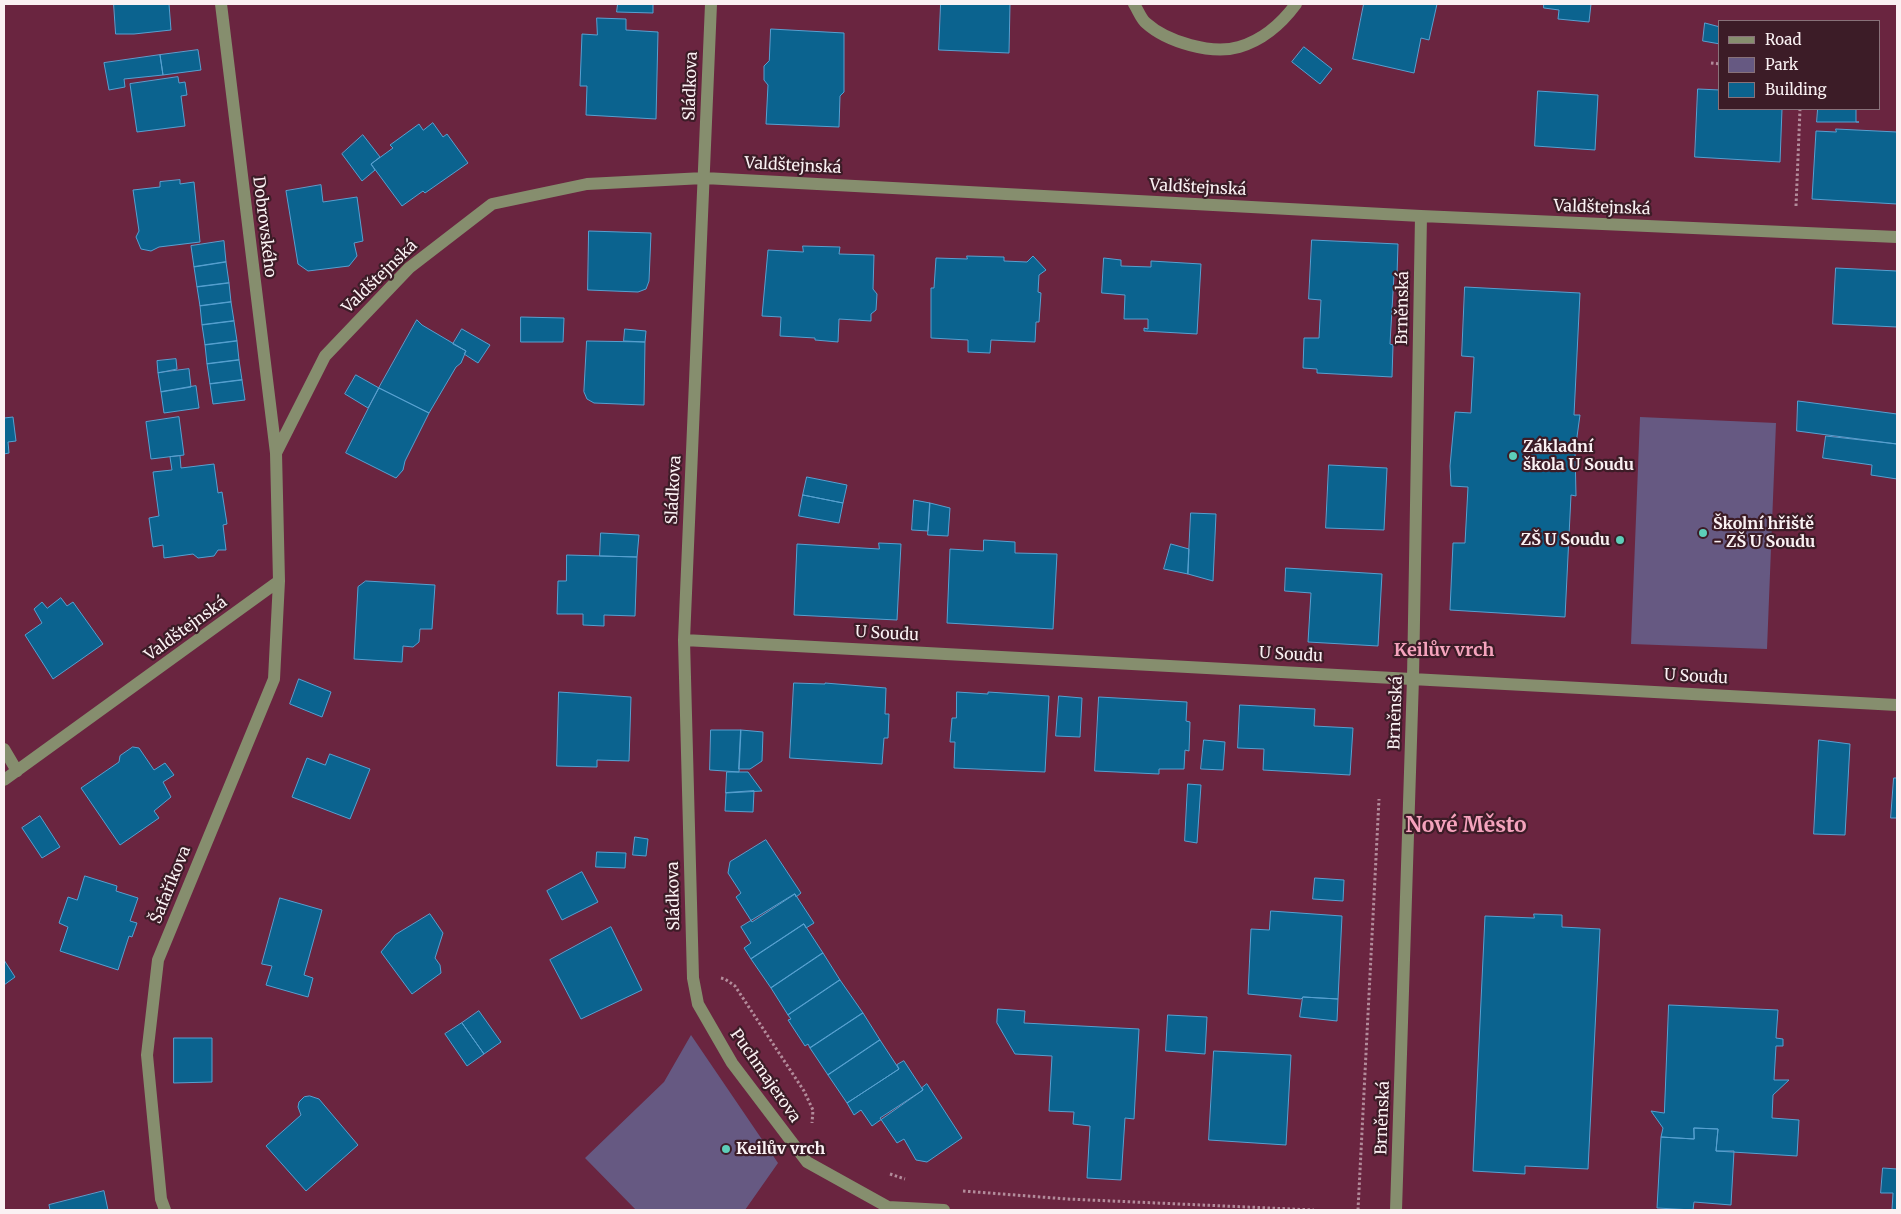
<!DOCTYPE html>
<meta charset="utf-8">
<style>
body{margin:0}
#map{position:relative;width:1901px;height:1214px;overflow:hidden;background:#6a2540;font-family:Merriweather,serif}
canvas{display:block}
.frame{position:absolute;inset:0;border:5px solid #faf1f3;pointer-events:none}
.legend{position:absolute;left:1718px;top:20px;width:162px;height:90px;box-sizing:border-box;background:#3c1c27;border:1px solid #887179;margin:0;padding:6px 9px;list-style:none;font-size:15px;color:#faf1f3}
.legend li{display:flex;align-items:center;gap:10px;height:25px}
.legend b{width:25px;border:1px solid #887179}
</style>
<div id="map">
<canvas width="1901" height="1214"></canvas>
<div class="frame"></div>
<ul class="legend">
<li><b style="height:6px;background:#868e6e"></b>Road</li>
<li><b style="height:14px;background:#665982"></b>Park</li>
<li><b style="height:14px;background:#0b638f"></b>Building</li>
</ul>
</div>
<script>
const c = document.querySelector('canvas').getContext('2d');
c.lineJoin = 'round';
function paint(path, color) {
  c.fillStyle = color;
  c.fill(path, 'evenodd');
}
function trace(path, color, width, dash) {
  c.strokeStyle = color;
  c.lineWidth = width;
  c.lineCap = dash ? 'butt' : 'round';
  c.setLineDash(dash || []);
  c.stroke(path);
}
function label(font, color, halo, rows, align = 'center') {
  c.font = font + ' Merriweather,serif';
  c.lineWidth = 4.5;
  c.setLineDash([]);
  c.textBaseline = 'middle';
  c.strokeStyle = halo;
  c.fillStyle = color;
  for (const [text, x, y, turn = 0] of rows) {
    c.save();
    c.translate(x, y);
    c.rotate((+turn || 0) * Math.PI / 180);
    c.textAlign = isNaN(turn) ? turn : align;
    if (halo) c.strokeText(text, 0, 0);
    c.fillText(text, 0, 0);
    c.restore();
  }
}
const green = new Path2D(`
 M1640,417L1776,423L1767,649L1631,644Z
 M691,1035L778,1163L745,1210H636L585,1158L664,1082Z`);
const building = new Path2D(`
 M114,4H169L171,30L134,34H116Z
 M618,4H653V13L617,12Z
 M941,4H1010L1009,53L939,50Z
 M1364,4H1437L1429,40L1421,38L1414,73L1353,59Z
 M1544,4H1591L1589,22L1558,19L1559,10L1544,8Z
 M597,18L626,19V30L658,32L656,119L586,115L587,86H580L582,34L597,35Z
 M1705,23L1720,27V44L1703,41Z
 M771,29L844,33V92L840,96L839,127L766,124L768,85L764,80V66L769,61Z
 M1304,47L1332,69L1320,84L1292,62Z
 M198,50L201,70L163,75L160,55Z
 M160,55L163,75L124,79L125,87L109,90L104,63Z
 M178,77L179,83L185,82L187,95L181,96L185,126L137,132L130,84Z
 M1698,89L1720,90V109H1782L1780,162L1695,157Z
 M1538,91L1598,95L1595,150L1535,146Z
 M1818,109H1856V122H1859H1817Z
 M433,123L443,137L447,134L468,163L425,193L423,191L402,206L371,164L393,148L390,145L419,124L423,130Z
 M1836,129L1897,132V204L1812,199L1816,131L1836,132Z
 M363,135L380,157L371,164L375,170L362,181L342,154Z
 M180,180V184L194,182L200,242L159,247L151,251L141,249L136,237L139,231L133,190L160,187V182Z
 M321,185L323,202L357,197L363,241L354,243L357,256L349,266L308,271L298,264L286,191Z
 M589,231L651,233L649,281L646,289L638,292L588,290Z
 M1312,240L1398,244L1397,275H1394L1390,344L1393,345L1392,377L1317,373V369L1303,368L1304,338H1319L1321,300L1309,299Z
 M224,241L226,262L194,267L191,246Z
 M803,246L840,247L839,254L874,255L873,289L877,294L876,310L871,314V321L839,319L838,342L815,340V338L780,336L781,317L762,316L768,250L803,252Z
 M967,256L1004,257V261L1027,262L1033,256L1046,270L1039,275L1038,292L1041,293L1039,322H1036L1035,342L991,340L990,353L968,352V340L931,338V288H934L936,258L967,259Z
 M1104,258L1121,260V266L1151,267V261L1201,264L1197,334L1144,331V328L1148,329V319H1124L1125,295L1102,293Z
 M226,262L229,283L197,287L194,267Z
 M1836,268L1897,271V327L1833,324Z
 M229,283L231,302L200,306L197,287Z
 M1465,287L1580,293L1574,415H1580L1576,444H1578V449H1575L1576,496L1571,495L1565,617L1450,610L1453,543H1465L1468,487L1451,486L1450,466L1455,412L1471,413L1474,357L1462,356Z
 M231,302L234,321L202,325L200,306Z
 M521,317L564,318L563,342H521Z
 M417,320L422,325L466,351L461,363L456,367L429,413L379,388Z
 M234,321L237,341L205,345L202,325Z
 M462,329L490,345L478,363L464,354L466,351L453,344Z
 M625,329L646,331L645,342L624,341Z
 M237,341L239,360L207,364L205,345Z
 M587,341L645,342L644,405L594,403L587,399L584,392Z
 M176,359L177,369L158,373L157,361Z
 M239,360L242,380L210,384L207,364Z
 M189,369L191,387L161,392L158,373Z
 M356,375L379,388L368,408L345,394Z
 M242,380L245,400L213,404L210,384Z
 M196,386L199,408L164,413L161,392Z
 M379,388L429,413L405,461L403,470L396,478L346,453Z
 M1798,401L1897,414V444L1797,431Z
 M4,412V418L13,417L16,441L8,442L9,453L4,454Z
 M179,417L184,455L151,459L146,422Z
 M1826,436L1897,444V479L1871,475L1872,465L1823,458Z
 M180,456L181,468L214,464L218,493L222,492L227,524L223,525L226,550H218L214,556L198,558L193,554L164,558L163,545L153,547L149,518L159,516L153,472L172,470L170,457Z
 M1329,465L1387,468L1384,530L1326,528Z
 M807,477L847,485L843,503L803,495Z
 M803,495L843,503L839,523L799,516Z
 M914,500L930,503L928,531L912,530Z
 M930,503L950,508L948,536L928,535Z
 M1191,513L1216,514L1213,581L1188,574Z
 M601,533L639,535L637,557L600,556Z
 M984,540L1015,542V553L1057,554L1053,629L947,623L950,549L983,551Z
 M879,543L901,544L897,620L794,615L797,544L879,549Z
 M1171,544L1189,549L1188,574L1164,569Z
 M567,555L637,557L635,616L604,615V626L583,625V614H557L558,581H566Z
 M1286,568L1382,574L1378,646L1308,642L1311,593L1285,591Z
 M366,581L435,585L432,629H420L419,642L413,647L403,646L402,662L354,659L358,587Z
 M61,598L67,606L73,602L103,644L53,679L25,635L42,623L34,609L42,602L47,608Z
 M299,679L331,692L322,717L290,704Z
 M794,683L825,684V683L886,688L885,714H889L888,738H884L882,764L790,758Z
 M559,692L631,697L629,761L597,760V767L557,766Z
 M957,692L988,694V692L1049,696L1045,772L954,768L955,742H950L952,718H956Z
 M1059,696L1082,698L1080,737L1056,736Z
 M1099,697L1187,702L1186,721L1190,722L1189,751L1185,750L1184,769H1159V774L1095,771Z
 M1240,705L1315,709L1314,726L1353,728L1350,775L1263,770L1264,749L1238,748Z
 M711,730H741L739,772L710,770Z
 M741,730L763,732L762,761L750,769H739Z
 M1204,740L1225,742L1223,770L1201,769Z
 M1819,740L1850,744L1845,835L1814,834Z
 M133,747L139,748L154,770L165,763L174,775L163,782L171,797L154,811L159,818L120,845L81,788L119,762L120,756Z
 M330,754L370,769L350,819L292,797L307,758L325,765Z
 M727,772H748L762,791L726,793Z
 M1894,778H1897V818H1891Z
 M1188,784L1201,785L1197,843L1185,841Z
 M754,791L753,812L725,811L726,793Z
 M40,816L60,847L42,858L22,828Z
 M635,837L648,839L646,856L633,855Z
 M766,840L801,893L796,897L795,894L752,922L736,897L741,893L728,873L730,862Z
 M597,852L626,853L625,868L596,867Z
 M582,872L598,902L562,920L547,891Z
 M85,876L117,886L116,891L138,898L130,921L137,923L132,937L129,936L118,970L60,951L68,927L59,923L68,897L77,900Z
 M1315,878L1344,880L1343,901L1313,899Z
 M795,894L814,923L806,928L804,924L751,959L744,948L751,943L741,927Z
 M280,898L322,910L304,975L313,978L308,997L266,985L272,966L262,964Z
 M1271,911L1342,916L1338,999L1303,997L1301,999L1248,994L1251,929L1269,930Z
 M430,914L443,933L435,958L440,965L441,973L412,994L381,952L395,935Z
 M1534,914L1562,915V927L1600,929L1588,1169L1525,1166V1174L1473,1171L1485,916L1534,918Z
 M804,924L823,953L771,988L751,959Z
 M611,927L642,990L581,1019L550,960Z
 M823,953L840,980L788,1015L771,988Z
 M4,960L15,977L4,985Z
 M840,980L863,1013L810,1048L808,1044L805,1046L788,1020L791,1019L788,1015Z
 M1303,997L1338,999L1337,1021L1300,1017Z
 M1669,1005L1778,1010L1776,1038L1783,1039V1046H1776L1774,1080H1789L1773,1095L1772,1118L1799,1120L1797,1156L1716,1151L1718,1129L1694,1128V1139L1661,1137L1663,1128L1651,1111L1664,1113Z
 M998,1009L1025,1011L1024,1023L1139,1029L1134,1119L1125,1118L1121,1180L1087,1178L1090,1126L1073,1124L1074,1112L1049,1111L1052,1056L1015,1054L997,1023Z
 M479,1011L501,1042L484,1054L462,1023Z
 M863,1013L880,1040L828,1075L810,1048Z
 M1168,1015L1207,1017L1205,1054L1166,1051Z
 M462,1023L484,1054L467,1066L445,1034Z
 M174,1038H212V1082L174,1083Z
 M880,1040L899,1069L847,1103L828,1075Z
 M1214,1051L1291,1055L1286,1145L1209,1140Z
 M904,1061L923,1090L872,1126L861,1110L854,1115L847,1103L899,1069L897,1065Z
 M927,1084L962,1138L927,1162L916,1160L904,1139L897,1143L880,1118L923,1090L922,1088Z
 M310,1096L319,1099L358,1145L306,1191L266,1146L301,1115L298,1107L299,1102L304,1097Z
 M1694,1128L1718,1129L1716,1151H1734L1731,1205L1694,1202L1693,1210L1657,1208L1661,1137L1694,1139Z
 M1883,1168L1897,1169V1210H1892L1893,1193H1881Z
 M104,1191L108,1210H50L49,1205Z`);
const path = new Path2D(`
 M1711,63L1720,64
 M1796,206L1800,109
 M721,978L725,979L735,986L804,1091L813,1110L812,1123
 M890,1174L905,1179
 M963,1191L1067,1199L1314,1210
 M1358,1210L1379,799`);
const minor = new Path2D(`
 M711,4L684,640L693,978L698,1004L732,1063L807,1162L888,1207L944,1210
 M1134,4C1138,10 1141,19 1146,23C1167,42 1212,55 1239,47C1263,40 1282,23 1296,4
 M276,453L325,356L409,268L492,204L587,184L704,178L1421,216L1897,237
 M684,640L1897,705
 M4,749L17,771
 M4,780L279,581L276,453L221,4
 M165,1210L161,1199L147,1055L158,960L274,679L279,581
 M1396,1210L1413,678L1421,216`);
const markers = [
 [1513,456,5,"#5dceb9"],
 [1703,533,5,"#5dceb9"],
 [1620,540,5,"#5dceb9"],
 [726,1149,5,"#5dceb9"]
];
const streetNames = [
 ["Sládkova",691,86,-88],
 ["Valdštejnská",793,166,3],
 ["Valdštejnská",1198,188,3],
 ["Valdštejnská",1602,208,2],
 ["Dobrovského",264,227,83],
 ["Valdštejnská",380,277,-44],
 ["Brněnská",1403,308,-89],
 ["Sládkova",674,490,-87],
 ["Valdštejnská",186,629,-36],
 ["U Soudu",887,634,3],
 ["U Soudu",1291,655,3],
 ["U Soudu",1696,677,3],
 ["Brněnská",1396,713,-88],
 ["Šafaříkova",171,885,-68],
 ["Sládkova",674,896,-91],
 ["Puchmajerova",765,1076,55],
 ["Brněnská",1383,1118,-88]
];
const poiNames = [
 ["Základní",1523,447],
 ["škola U Soudu",1523,465],
 ["Školní hřiště",1713,524],
 ["- ZŠ U Soudu",1713,542],
 ["ZŠ U Soudu",1610,540,"right"],
 ["Keilův vrch",736,1149]
];
const neighbourhoodNames = [
 ["Keilův vrch",1444,651]
];
const districtNames = [
 ["Nové Město",1466,826]
];
paint(green, '#665982');
paint(building, '#0b638f');
trace(building, '#56a0d0', 1);
trace(path, '#b38c9b', 3, [2.5, 2.5]);
trace(minor, '#868e6e', 12);
for (const [x, y, r, color] of markers) {
  const dot = new Path2D();
  dot.arc(x, y, r, 0, 2 * Math.PI);
  c.fillStyle = color;
  c.fill(dot);
  trace(dot, '#3c1c27', 2);
}
label('16px', '#faf1f3', '#3c1c27', streetNames);
label('bold 16px', '#faf1f3', '#3c1c27', poiNames, 'left');
label('bold 18px', '#f5a3bd', '#3c1c27', neighbourhoodNames);
label('bold 21px', '#f5a3bd', '#3c1c27', districtNames);
</script>
